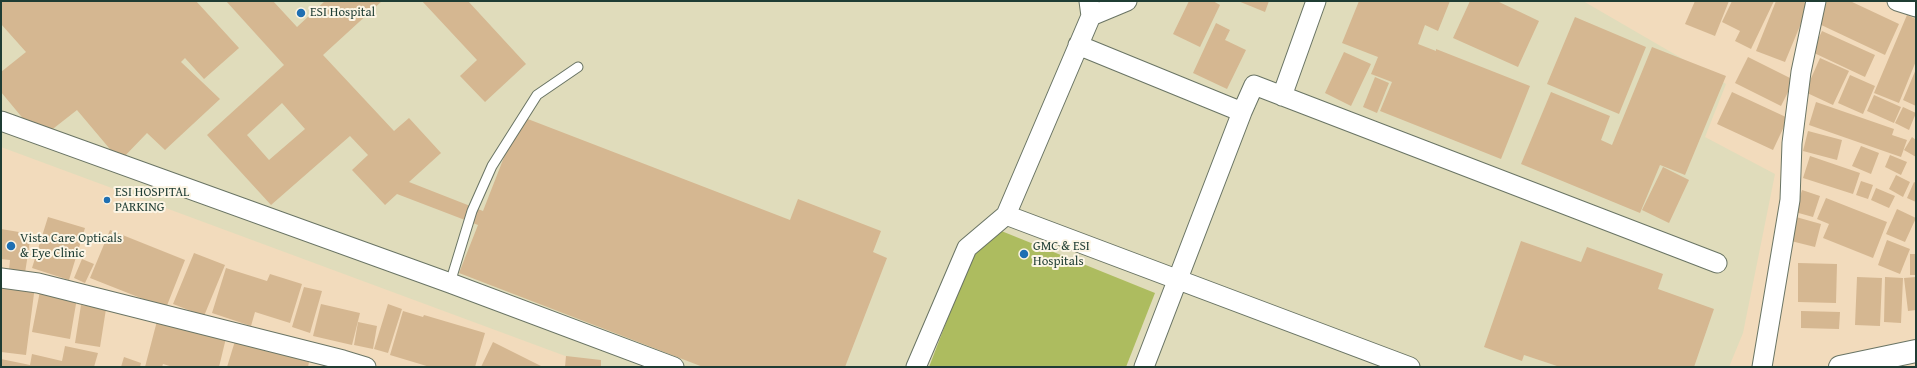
<!DOCTYPE html>
<style>
body{margin:0}
#map{position:relative;width:1917px;height:368px;overflow:hidden;background:#f2dbbc;font-family:"Gentium Book Plus",serif}
canvas{display:block}
.frame{position:absolute;inset:0;border:2px solid #1f3d34;pointer-events:none}
</style>
<div id="map">
<canvas width="1917" height="368"></canvas>
<div class="frame"></div>
</div>
<script>
const c = document.querySelector('canvas').getContext('2d');
c.lineJoin = 'round';
function paint(path, color) {
  c.fillStyle = color;
  c.fill(path, 'evenodd');
}
function trace(path, color, width, dash) {
  c.strokeStyle = color;
  c.lineWidth = width;
  c.lineCap = dash ? 'butt' : 'round';
  c.setLineDash(dash || []);
  c.stroke(path);
}
function label(font, color, halo, rows, align = 'center') {
  c.font = font + ' "Gentium Book Plus",serif';
  c.lineWidth = 4;
  c.setLineDash([]);
  c.textBaseline = 'middle';
  c.strokeStyle = halo;
  c.fillStyle = color;
  for (const [text, x, y, turn = 0] of rows) {
    c.save();
    c.translate(x, y);
    c.rotate((+turn || 0) * Math.PI / 180);
    c.textAlign = isNaN(turn) ? turn : align;
    if (halo) c.strokeText(text, 0, 0);
    c.fillText(text, 0, 0);
    c.restore();
  }
}
const built = new Path2D(`
 M1,1H1583L1726,84L1705,137L1775,174L1743,333L1729,367H595L1,147Z`);
const green = new Path2D(`
 M984,224L1155,293L1126,367H929Z`);
const building = new Path2D(`
 M1,1H196L239,48L204,79L185,58L181,62L220,99L165,150L147,133L120,161L77,110L40,139L1,92V72L26,52L1,24Z
 M226,1H273L297,27L325,1H382L323,55L394,131L409,118L441,153L409,182L483,211L520,116L790,220L798,199L881,231L873,252L887,258L845,367H703L459,273L478,225L397,194L385,205L352,170L368,155L350,136L271,205L207,135L284,65ZM282,103L305,129L269,160L247,135Z
 M422,1H468L526,64L485,102L460,76L477,60Z
 M1189,1H1213L1220,5L1200,47L1173,34Z
 M1238,1H1269L1265,12Z
 M1359,1H1450L1438,31L1425,25L1418,44L1436,51V49L1530,86L1501,159L1380,111L1392,82L1371,74L1378,57L1342,43Z
 M1470,1H1497L1539,21L1518,67L1453,38Z
 M1695,1H1729L1715,36L1685,24Z
 M1732,1H1774L1751,49L1735,41L1740,31L1722,22Z
 M1776,1H1801L1809,4L1785,62L1756,51Z
 M1827,1H1850L1899,24L1885,55L1817,23Z
 M1907,15L1916,19V61L1899,103L1874,93Z
 M1575,17L1646,47L1619,114L1547,84Z
 M1216,23L1230,30L1225,40L1246,50L1227,89L1193,73Z
 M1822,31L1875,55L1865,77L1812,52Z
 M1652,47L1726,76L1685,175L1660,165L1640,213L1521,164L1551,92L1610,116L1601,140L1612,145Z
 M1344,52L1371,64L1351,106L1325,93Z
 M1748,57L1794,80L1781,106L1735,83Z
 M1820,58L1849,71L1833,105L1805,92Z
 M1916,69V106L1903,100Z
 M1850,75L1875,86L1863,114L1838,103Z
 M1375,77L1389,83L1377,113L1363,107Z
 M1732,92L1788,118L1773,150L1717,124Z
 M1874,95L1901,107L1894,123L1867,111Z
 M1816,102L1894,129L1892,135L1907,140L1901,157L1809,125Z
 M1903,107L1916,113L1909,130L1895,123Z
 M1808,131L1842,140L1837,160L1803,151Z
 M1912,137L1916,140V157L1904,150Z
 M1861,146L1879,153L1871,174L1852,166Z
 M1890,155L1907,162L1901,175L1885,167Z
 M1810,156L1860,173L1853,194L1803,178Z
 M1663,167L1689,180L1669,223L1642,210Z
 M1896,175L1910,182L1903,197L1889,189Z
 M1861,181L1873,185L1868,199L1856,195Z
 M1914,182L1916,183V202L1907,198Z
 M1876,188L1895,196L1889,208L1871,200Z
 M1802,190L1820,196L1813,217L1795,212Z
 M1826,198L1887,222L1873,258L1823,238L1829,224L1817,219Z
 M1897,209L1916,218L1905,242L1886,234Z
 M48,217L85,228L69,280L32,268Z
 M1796,217L1821,224L1815,247L1791,241Z
 M1,229L31,234L25,273L9,271L10,260L1,259Z
 M110,230L185,260L166,308L90,278Z
 M1887,240L1910,249L1900,274L1878,265Z
 M1521,241L1581,262L1587,247L1663,274L1658,289L1714,309L1694,367H1560L1524,355L1522,361L1484,347Z
 M194,253L225,265L204,316L173,304Z
 M1910,254H1916V275H1910Z
 M82,259L94,264L85,283L74,278Z
 M1798,263L1837,264L1836,303L1798,302Z
 M226,268L267,281L270,274L302,284L290,323L255,312L251,326L212,313Z
 M1857,277L1882,278L1880,326L1855,325Z
 M1885,277L1903,278L1901,323L1884,322Z
 M1916,277V310L1908,311L1904,278Z
 M1,282L35,286L26,355L1,352Z
 M304,287L322,291L310,333L292,327Z
 M40,291L77,298L70,339L32,332Z
 M321,304L360,313L352,345L313,336Z
 M388,304L402,309L388,353L374,349Z
 M81,305L106,309L100,347L75,343Z
 M403,311L423,317L424,315L485,333L475,367H430L390,355Z
 M1801,311L1840,312L1839,329L1801,328Z
 M157,321L226,338L219,367H173L163,364L162,367H145Z
 M358,322L377,326L373,349L354,345Z
 M235,341L309,362L308,367H227Z
 M493,342L543,367H481Z
 M65,346L98,353L94,367H1V359L30,365L32,354L62,361Z
 M566,356L601,360V367H565Z
 M124,357L141,363L140,367H121Z`);
const lane = new Path2D(`
 M450,283L472,211L492,166L537,95L578,67`);
const street = new Path2D(`
 M1089,1L1091,16L1006,215L1410,367
 M1897,1L1916,7
 M1091,16L1127,1
 M1078,45L1242,112
 M1282,96L1316,1
 M1,121L450,283L674,367
 M1,278L38,283L343,360L341,367
 M343,360L366,367
 M916,367L967,248L1006,215
 M1144,367L1242,112L1254,85L1717,263
 M1762,367L1790,200L1792,143L1801,72L1816,1`);
const secondary = new Path2D(`
 M1840,367L1916,351`);
const markers = [
 [301,13,5,"#1f6fb2"],
 [107,200,4,"#1f6fb2"],
 [11,246,5,"#1f6fb2"],
 [1024,254,5,"#1f6fb2"]
];
const poiNames = [
 ["ESI Hospital",310,13],
 ["ESI HOSPITAL",115,193],
 ["PARKING",115,208],
 ["Vista Care Opticals",20,239],
 ["& Eye Clinic",20,254],
 ["GMC & ESI",1033,247],
 ["Hospitals",1033,262]
];
paint(built, '#e0dcbb');
paint(green, '#adbc5f');
paint(building, '#d5b791');
trace(lane, '#697464', 11);
trace(street, '#697464', 21);
trace(secondary, '#697464', 24);
trace(lane, '#fff', 9);
trace(street, '#fff', 19);
trace(secondary, '#fff', 22);
for (const [x, y, r, color] of markers) {
  const dot = new Path2D();
  dot.arc(x, y, r, 0, 2 * Math.PI);
  c.fillStyle = color;
  c.fill(dot);
  trace(dot, '#fcf5e5', 1.5);
}
label('13px', '#1f3d34', '#fcf5e5', poiNames, 'left');
</script>
